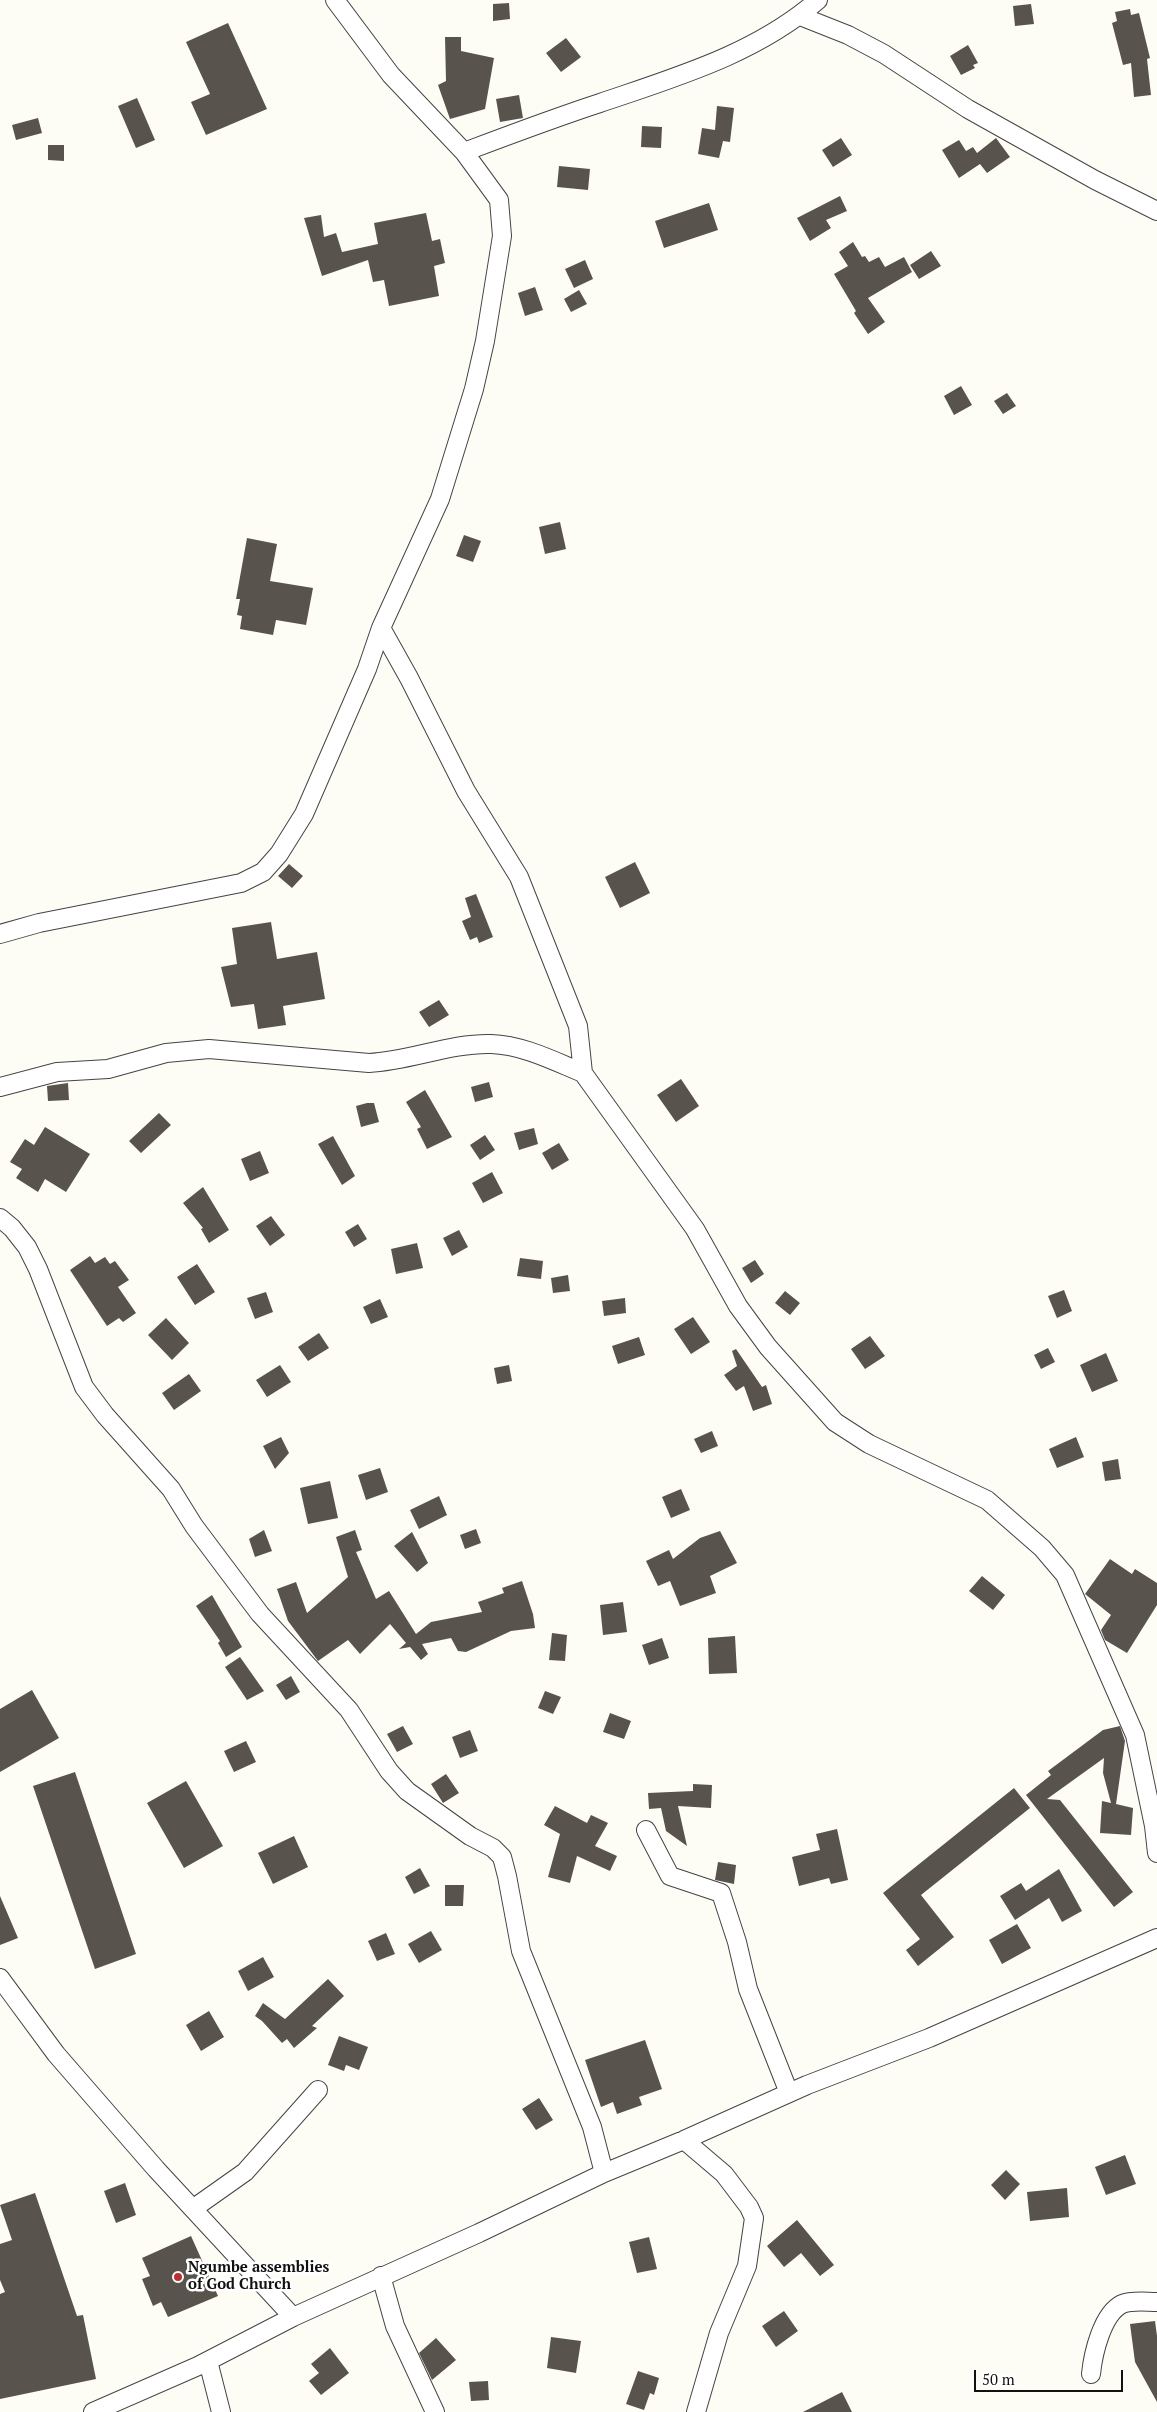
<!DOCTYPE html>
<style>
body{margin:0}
#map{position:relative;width:1157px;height:2412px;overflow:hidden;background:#fefdf5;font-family:"PT Serif",serif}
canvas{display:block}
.scale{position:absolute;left:974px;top:2370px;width:149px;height:22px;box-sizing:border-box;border:2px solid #111;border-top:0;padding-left:6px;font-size:15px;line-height:18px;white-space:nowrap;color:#111;-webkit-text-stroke:4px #fff;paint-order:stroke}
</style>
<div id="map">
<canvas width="1157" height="2412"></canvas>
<div class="scale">50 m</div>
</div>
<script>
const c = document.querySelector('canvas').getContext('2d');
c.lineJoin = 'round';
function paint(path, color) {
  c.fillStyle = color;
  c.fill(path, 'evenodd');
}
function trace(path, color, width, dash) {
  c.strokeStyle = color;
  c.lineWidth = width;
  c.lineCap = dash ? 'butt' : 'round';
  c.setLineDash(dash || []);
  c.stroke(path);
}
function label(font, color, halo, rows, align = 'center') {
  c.font = font + ' "PT Serif",serif';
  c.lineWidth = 5;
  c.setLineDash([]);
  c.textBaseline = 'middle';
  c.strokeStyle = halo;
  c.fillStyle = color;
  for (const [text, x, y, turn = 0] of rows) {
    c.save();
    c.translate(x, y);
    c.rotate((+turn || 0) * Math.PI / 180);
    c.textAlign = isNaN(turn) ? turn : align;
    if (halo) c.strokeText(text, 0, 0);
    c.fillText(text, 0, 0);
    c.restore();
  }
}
const building = new Path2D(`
 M509,3L510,19L493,21V4Z
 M1031,4L1034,24L1015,26L1013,6Z
 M1130,9L1131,15L1139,13L1150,58L1147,59L1151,95L1134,97L1131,63L1123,65L1112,23L1117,21L1115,12Z
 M228,23L267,109L206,135L191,102L210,94L186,42Z
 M445,37H461V51L494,58L485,109L450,119L438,85L446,81Z
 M566,38L581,57L561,72L546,53Z
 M968,45L978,63L973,65L975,68L961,75L950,56Z
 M519,95L523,118L500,122L496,99Z
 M137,98L155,140L136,148L118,106Z
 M717,106L734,108L730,142L723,141L719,158L698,154L702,128L715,130Z
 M38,118L42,133L16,140L12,125Z
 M642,126L662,127L661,148L641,147Z
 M841,138L852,155L833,167L822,150Z
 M996,138L1010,157L987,173L980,164L959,178L942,150L959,140L966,151L973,147L977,153Z
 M48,145H64V161L48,160Z
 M559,166L590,169L588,190L557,187Z
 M840,196L847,211L826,220L831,228L810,241L797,218Z
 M709,203L718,230L664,248L655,221Z
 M426,213L432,241L440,239L445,263L434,266L439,296L389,306L384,280L373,282L368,260L322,276L304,218L321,215L324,237L336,233L342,252L378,244L374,223Z
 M853,242L862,257L865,256L869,262L879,257L885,267L904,257L912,272L868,298L885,322L868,334L854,313L856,311L834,274L848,266L839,252Z
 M931,251L941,266L919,279L910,265Z
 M585,260L593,279L574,288L565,269Z
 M535,287L543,310L525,316L518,293Z
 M579,290L587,304L571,312L564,299Z
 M961,386L972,405L954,415L944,396Z
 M1007,393L1016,406L1003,414L994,401Z
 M560,522L566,549L545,554L539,527Z
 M464,535L481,541L473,562L456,556Z
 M247,538L277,544L270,581L313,588L306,625L276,620L273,635L240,629L242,616L237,615L240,599H236Z
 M635,862L650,893L620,908L605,877Z
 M289,864L303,876L292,888L278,876Z
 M476,894L493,937L479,943L477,937L470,940L462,921L471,917L465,898Z
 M271,922L277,959L317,952L325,999L283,1006L286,1025L258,1029L254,1004L231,1007L221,967L237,964L232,928Z
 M439,1000L449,1015L429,1027L419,1012Z
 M681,1079L699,1106L676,1122L657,1095Z
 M489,1082L493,1097L475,1102L471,1087Z
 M68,1083L69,1100L48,1101L47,1086Z
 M425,1090L452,1137L427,1149L417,1129L421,1127L406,1102Z
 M367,1103H374L379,1122L361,1127L356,1106Z
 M159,1113L171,1125L141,1153L129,1141Z
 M45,1127L90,1154L66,1192L45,1179L38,1192L16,1178L22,1169L10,1162L25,1139L34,1145Z
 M534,1128L538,1144L519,1150L514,1133Z
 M485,1135L495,1150L480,1160L470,1145Z
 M333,1136L355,1176L342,1185L318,1144Z
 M559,1143L569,1160L552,1170L542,1153Z
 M260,1151L269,1173L250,1181L241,1159Z
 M492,1172L503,1193L483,1203L472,1183Z
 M203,1187L229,1230L209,1243L201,1229L203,1228L183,1203Z
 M271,1216L285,1235L270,1246L256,1226Z
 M358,1224L367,1239L354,1247L345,1232Z
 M459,1230L468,1247L452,1256L443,1238Z
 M417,1243L423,1268L396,1274L391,1249Z
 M90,1256L95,1263L105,1257L110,1264L115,1261L129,1280L118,1287L136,1313L123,1322L119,1318L107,1326L70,1270Z
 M520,1258L543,1261L541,1279L517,1276Z
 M755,1260L764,1274L751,1283L742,1268Z
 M197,1264L215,1292L195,1305L177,1277Z
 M568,1275L570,1291L553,1293L551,1278Z
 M1064,1290L1072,1311L1057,1318L1048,1296Z
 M785,1291L800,1303L790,1315L775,1303Z
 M266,1292L273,1312L255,1319L247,1298Z
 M625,1298L626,1313L604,1316L602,1301Z
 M380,1299L388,1317L371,1324L363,1307Z
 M693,1317L710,1342L691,1354L674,1329Z
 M166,1318L189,1343L172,1360L148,1335Z
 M319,1333L329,1348L308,1361L298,1347Z
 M870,1336L885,1356L865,1369L851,1349Z
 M639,1337L645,1355L618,1364L612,1346Z
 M1048,1348L1055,1362L1041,1369L1034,1355Z
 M736,1349L762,1387L766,1385L772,1404L753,1411L744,1386L736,1391L724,1375L737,1366L732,1351Z
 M1106,1353L1118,1381L1092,1392L1080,1365Z
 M280,1365L291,1382L267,1397L256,1380Z
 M509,1365L512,1381L497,1384L494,1368Z
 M189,1374L201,1391L174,1410L162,1393Z
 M712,1431L718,1446L701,1453L694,1439Z
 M281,1437L289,1453L275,1469L263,1446Z
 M1076,1437L1084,1457L1057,1468L1049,1449Z
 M1118,1459L1121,1479L1105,1481L1102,1462Z
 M380,1468L388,1492L366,1500L358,1475Z
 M330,1481L338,1518L308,1524L300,1488Z
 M681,1489L690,1510L671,1518L662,1497Z
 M439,1496L447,1515L419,1529L410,1510Z
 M476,1529L481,1543L465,1549L460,1535Z
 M264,1530L272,1551L255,1557L249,1539Z
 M355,1530L362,1550L356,1552L376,1599L389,1591L416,1634L431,1622L482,1612L478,1602L504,1593L502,1588L522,1581L533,1614L535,1628L511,1631L466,1652L458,1651L451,1638L422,1644L428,1654L421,1660L410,1647L399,1649L406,1643L390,1624L360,1654L348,1640L318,1661L288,1621L277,1589L296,1582L307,1613L348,1577L336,1537Z
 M720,1531L737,1563L710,1576L716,1593L680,1606L670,1581L658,1586L646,1561L669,1550L673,1559L700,1538Z
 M412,1532L428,1563L417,1572L394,1546Z
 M1110,1559L1132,1574L1135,1569L1157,1583V1605L1127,1653L1105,1640L1101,1630L1111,1615L1085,1594Z
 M982,1576L1005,1595L993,1610L969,1591Z
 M212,1595L242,1647L226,1657L218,1643L220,1641L196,1606Z
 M623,1602L627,1632L603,1635L600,1605Z
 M552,1633L567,1635L565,1661L549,1660Z
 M735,1636L737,1673L709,1674L708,1638Z
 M662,1638L669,1658L649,1665L642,1645Z
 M240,1657L264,1691L247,1700L225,1667Z
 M291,1676L300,1692L286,1700L276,1685Z
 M32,1690L59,1738L0,1772V1709Z
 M545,1691L561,1697L553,1714L538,1708Z
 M610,1713L631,1721L624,1739L603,1732Z
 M403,1726L413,1744L397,1752L387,1734Z
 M1120,1726L1125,1741L1116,1804L1133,1808L1131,1835L1100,1833L1102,1801L1111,1803L1103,1773L1104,1758L1047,1799L1060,1800L1133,1892L1114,1907L1026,1795L1051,1775L1048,1771L1103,1730Z
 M470,1730L478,1751L460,1758L452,1737Z
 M246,1741L256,1762L234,1772L224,1751Z
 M75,1772L136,1954L95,1969L33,1786Z
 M446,1774L459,1793L443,1803L431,1784Z
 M186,1781L223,1846L184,1868L147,1803Z
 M693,1784L712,1785L711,1808L678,1806L687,1846L666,1831L661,1808L649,1809L648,1793L693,1791Z
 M1014,1788L1030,1808L921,1895L954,1937L918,1966L906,1950L920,1939L883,1893Z
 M555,1806L587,1823L591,1815L608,1823L595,1846L617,1856L610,1871L577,1856L570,1883L548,1877L560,1834L544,1825Z
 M837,1829L848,1880L831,1884L829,1878L799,1886L792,1857L820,1850L816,1834Z
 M294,1836L308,1867L273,1884L258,1853Z
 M718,1862L736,1865L734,1884L715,1880Z
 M420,1868L430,1886L414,1894L405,1877Z
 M1059,1869L1082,1911L1062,1922L1049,1898L1015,1920L1000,1896L1021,1883L1026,1891Z
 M445,1885H464L463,1906H445Z
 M0,1896L18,1938L0,1945Z
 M1017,1924L1031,1948L1002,1964L989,1940Z
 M431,1931L442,1950L419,1963L408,1944Z
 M386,1933L395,1954L377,1961L368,1941Z
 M263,1957L274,1977L248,1991L238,1971Z
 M328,1979L344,1996L312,2026L317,2028L294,2048L287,2039L282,2043L262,2021L255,2016L263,2003L285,2019Z
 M209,2011L224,2037L201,2051L186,2025Z
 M339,2036L368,2047L359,2070L346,2065L344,2071L328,2065Z
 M645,2040L662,2089L639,2097L642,2105L617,2114L613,2102L601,2107L585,2060Z
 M539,2098L553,2120L536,2130L522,2109Z
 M1125,2155L1136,2184L1106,2195L1095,2167Z
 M1006,2170L1020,2184L1005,2200L991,2185Z
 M125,2183L136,2215L116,2223L104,2191Z
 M1067,2188L1069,2217L1030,2221L1027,2192Z
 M35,2193L77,2316L83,2315L96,2379L0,2399V2294L5,2292L0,2280V2244L12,2240L0,2205Z
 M797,2220L834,2265L820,2276L801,2253L784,2267L767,2246Z
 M191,2236L218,2296L168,2317L161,2302L153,2306L142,2279L150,2276L142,2258Z
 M649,2237L657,2269L637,2273L629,2242Z
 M784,2311L798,2331L776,2347L762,2326Z
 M1155,2321L1157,2336V2402L1135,2362L1130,2324Z
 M551,2337L581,2341L576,2373L547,2368Z
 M436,2338L456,2360L432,2380L419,2353Z
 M330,2348L349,2373L321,2395L309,2381L319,2373L311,2364Z
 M638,2371L659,2378L654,2395L650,2393L644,2410L626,2404Z
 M488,2381L489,2400L471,2401L469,2382Z
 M842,2392L852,2412H803Z`);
const minor = new Path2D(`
 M800,16L848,35L884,54L968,109L1095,180L1157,211
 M464,152C509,135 554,118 600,103C676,77 756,54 818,0
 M381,628L409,678L466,791L519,877L578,1026L583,1073L695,1229L738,1306L768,1347L835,1422L869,1444L987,1500L1042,1548L1065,1575L1135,1735L1154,1826L1157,1853
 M0,934L39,923L241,883L263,872L279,854L304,814L367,669L381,628L440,499L474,389L485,341L502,236L499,200L464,152L391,75L335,0
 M0,1087L57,1072L108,1069L166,1053L209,1049L369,1063C410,1061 450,1043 491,1044C523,1045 554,1061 583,1073
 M0,1218L12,1228L27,1247L38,1269L84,1387L105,1415L171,1489L194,1526L260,1614L349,1710L389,1771L407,1791L470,1836L493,1848L502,1857L507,1876L521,1951L592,2127L604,2173
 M646,1830L670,1876L721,1893L737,1942L748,1989L789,2093
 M0,1978L56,2054L156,2169L293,2317
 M684,2140L724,2174L749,2207L754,2218L747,2266L719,2333L696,2412
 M194,2208L245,2172L318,2090
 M381,2276L395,2326L435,2412
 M208,2361L221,2412
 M1091,2374C1093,2354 1102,2314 1122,2304C1132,2300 1146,2302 1157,2302
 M93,2412L198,2366L293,2317L479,2233L604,2173L684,2140L807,2085L929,2038L1157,1938`);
const markers = [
 [178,2277,5,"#ba3031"]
];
const poiNames = [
 ["Ngumbe assemblies",188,2268],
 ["of God Church",188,2285]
];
paint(building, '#59534e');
trace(minor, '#444', 20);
trace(minor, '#fff', 18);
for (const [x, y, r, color] of markers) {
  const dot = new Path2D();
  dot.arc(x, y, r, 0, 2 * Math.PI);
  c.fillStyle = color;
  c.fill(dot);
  trace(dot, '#fff', 2);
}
label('bold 15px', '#111', '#fff', poiNames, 'left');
</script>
